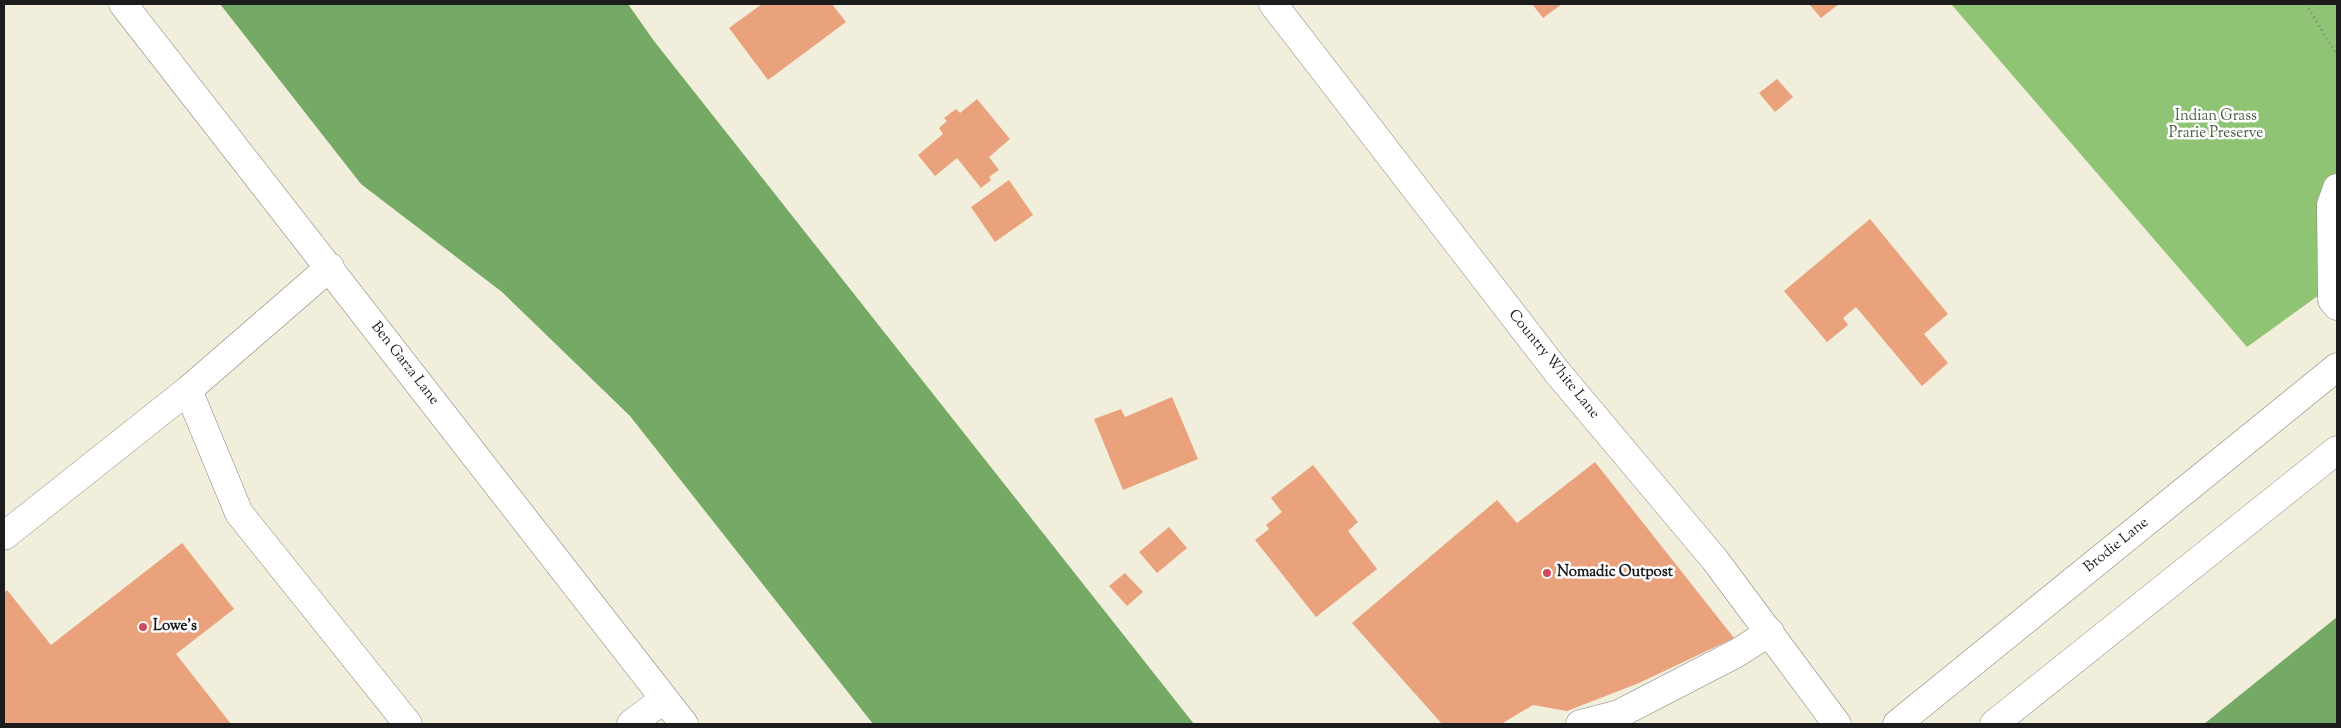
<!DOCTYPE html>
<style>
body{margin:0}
#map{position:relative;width:2341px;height:728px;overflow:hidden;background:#f1eedb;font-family:"Sorts Mill Goudy",serif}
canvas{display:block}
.frame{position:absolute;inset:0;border:5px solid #1c1c1c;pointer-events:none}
</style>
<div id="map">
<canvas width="2341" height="728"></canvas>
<div class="frame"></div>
</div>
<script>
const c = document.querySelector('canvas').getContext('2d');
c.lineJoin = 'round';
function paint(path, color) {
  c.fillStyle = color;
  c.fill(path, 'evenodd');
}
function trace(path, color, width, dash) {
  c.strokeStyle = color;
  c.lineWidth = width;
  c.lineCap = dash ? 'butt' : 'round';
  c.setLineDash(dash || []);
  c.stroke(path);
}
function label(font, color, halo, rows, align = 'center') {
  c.font = font + ' "Sorts Mill Goudy",serif';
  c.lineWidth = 5;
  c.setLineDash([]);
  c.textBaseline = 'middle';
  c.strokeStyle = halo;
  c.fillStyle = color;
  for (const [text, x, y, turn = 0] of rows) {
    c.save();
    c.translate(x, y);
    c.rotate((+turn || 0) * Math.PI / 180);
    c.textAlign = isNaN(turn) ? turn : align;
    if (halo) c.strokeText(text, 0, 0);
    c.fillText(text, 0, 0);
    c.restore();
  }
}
const green = new Path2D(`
 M1951,4H2337V282L2247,347Z`);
const forest = new Path2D(`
 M220,4H628L654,41L1194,724H873L630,416L502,292L361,184Z
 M2337,617V724H2204Z`);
const building = new Path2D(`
 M762,4H832L846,22L768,80L729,28Z
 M1532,4H1562L1543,18Z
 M1809,4H1839L1821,18Z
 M1777,79L1793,97L1775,112L1759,93Z
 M977,99L1010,139L989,157L999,170L989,177L991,180L981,188L957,158L935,176L918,155L943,134L939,128L947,121L944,118L956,109L960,113Z
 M1009,180L1033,215L995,242L971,207Z
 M1870,219L1948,314L1924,334L1948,363L1922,386L1856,307L1843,318L1848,325L1827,342L1784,291Z
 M1172,397L1198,459L1123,490L1094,419L1121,409L1125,417Z
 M1595,462L1734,638L1639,683L1567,711L1533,705L1501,724H1442L1352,623L1497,500L1517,523Z
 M1313,465L1358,522L1348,531L1377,569L1316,617L1255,540L1269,529L1266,525L1282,512L1271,498Z
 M1169,527L1187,548L1157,573L1139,552Z
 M182,543L234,609L176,654L231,724H4V593L7,590L51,645Z
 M1125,573L1143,592L1127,606L1109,586Z`);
const path = new Path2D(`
 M2306,4L2337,55`);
const minor = new Path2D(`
 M123,4L684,724
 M1273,4L1557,372L1715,560L1837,724
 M2337,188L2331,205L2332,300L2337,306
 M330,267L188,390L239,513L408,724
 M4,536L188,390
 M631,724L664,699
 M1580,724L1619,714L1737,653L1770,632`);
const major = new Path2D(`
 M1897,724L2337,367
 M1994,724L2337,450`);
const markers = [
 [1547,573,5,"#d1495b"],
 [143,627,5,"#d1495b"]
];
const parkNames = [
 ["Indian Grass",2216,117],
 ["Prarie Preserve",2216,134]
];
const streetNames = [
 ["Ben Garza Lane",404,364,52],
 ["Country White Lane",1553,365,51],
 ["Brodie Lane",2117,546,-39]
];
const poiNames = [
 ["Nomadic Outpost",1557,573],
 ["Lowe's",153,627]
];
paint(green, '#90c475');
paint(forest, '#74aa66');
paint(building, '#eaa27d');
trace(minor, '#86857c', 29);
trace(major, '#86857c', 29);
trace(path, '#86857c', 3, [1, 4]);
trace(minor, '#fff', 28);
trace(major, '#fff', 28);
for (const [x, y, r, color] of markers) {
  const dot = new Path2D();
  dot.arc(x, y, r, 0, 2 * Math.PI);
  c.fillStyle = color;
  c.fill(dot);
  trace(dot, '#fff', 2);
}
label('15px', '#4a5f40', '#fff', parkNames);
label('15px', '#1c1c1c', '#fff', streetNames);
label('bold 15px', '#1c1c1c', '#fff', poiNames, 'left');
</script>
